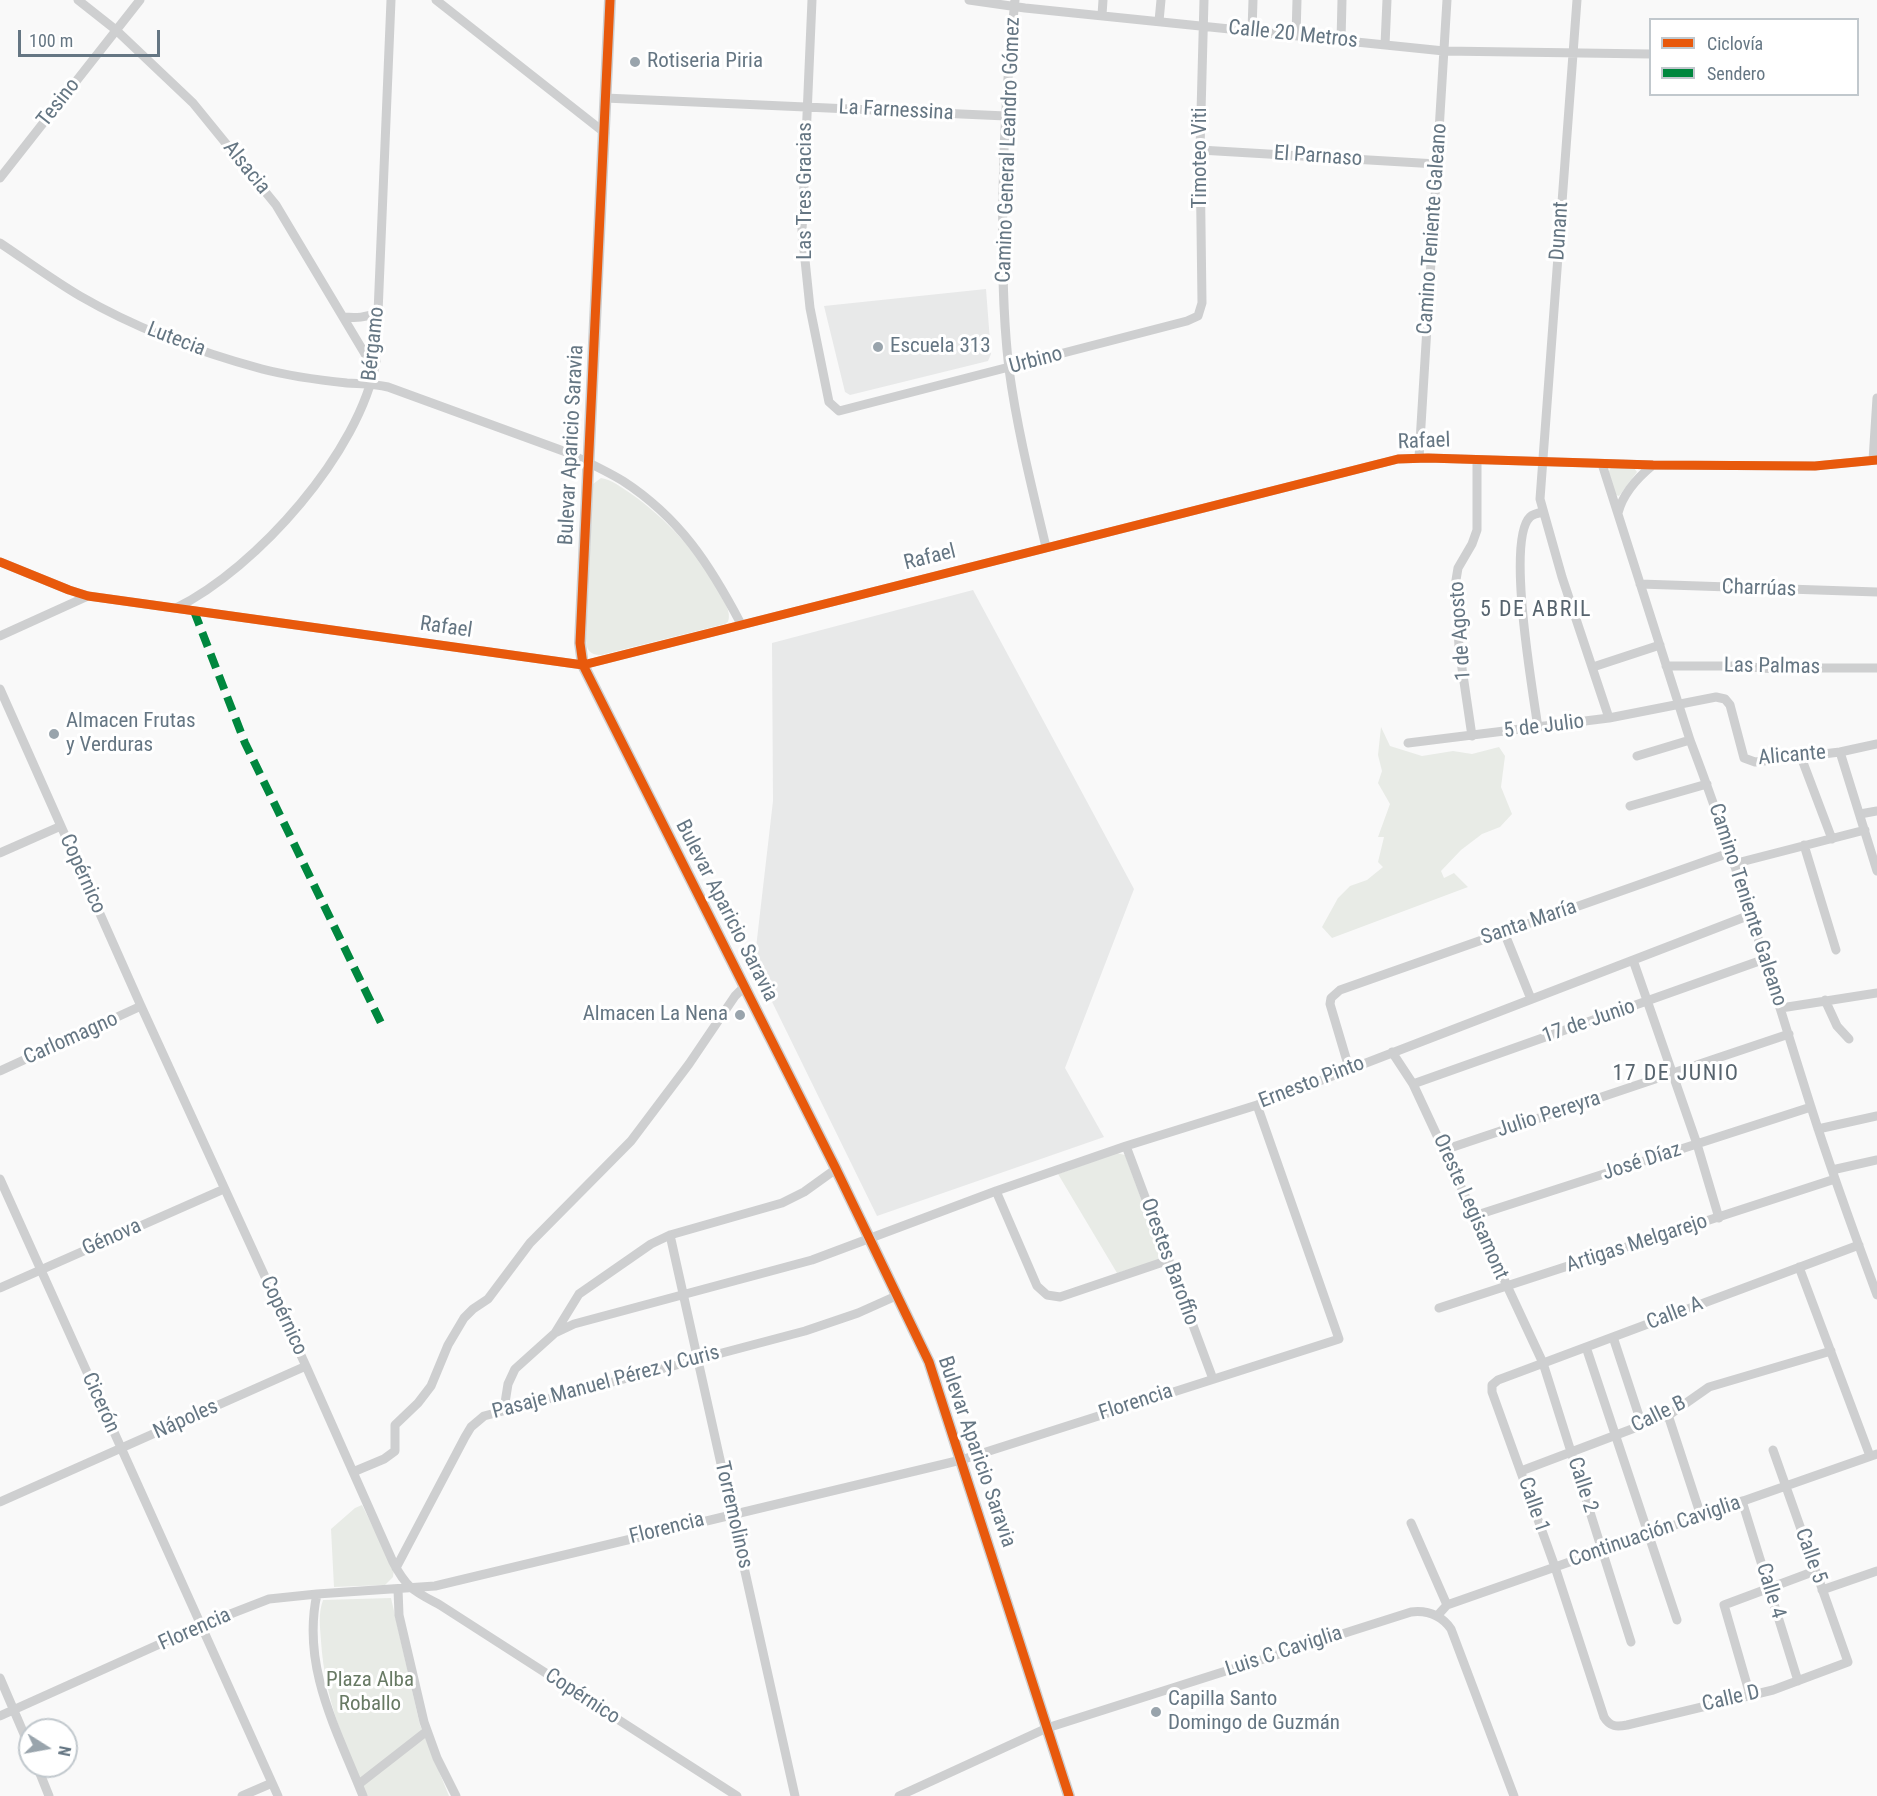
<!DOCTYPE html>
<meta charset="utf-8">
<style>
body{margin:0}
#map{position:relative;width:1877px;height:1796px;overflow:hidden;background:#f9f9f9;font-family:"Roboto Condensed",sans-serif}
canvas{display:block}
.legend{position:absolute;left:1649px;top:18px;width:210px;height:78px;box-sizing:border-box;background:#fff;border:2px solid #c1c8cd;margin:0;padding:8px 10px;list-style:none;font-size:18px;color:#657683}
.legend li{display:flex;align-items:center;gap:12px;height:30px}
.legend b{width:30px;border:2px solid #c1c8cd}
.north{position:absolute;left:18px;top:1718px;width:60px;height:60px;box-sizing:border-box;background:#fff;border:2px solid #c1c8cd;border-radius:50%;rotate:101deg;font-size:16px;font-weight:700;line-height:24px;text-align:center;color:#657683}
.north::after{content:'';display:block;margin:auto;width:21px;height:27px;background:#99a4ac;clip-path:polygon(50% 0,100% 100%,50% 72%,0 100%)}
.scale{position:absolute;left:18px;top:30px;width:142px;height:27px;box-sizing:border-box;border:3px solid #657683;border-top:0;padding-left:8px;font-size:18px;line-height:21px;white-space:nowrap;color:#657683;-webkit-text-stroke:4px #fff;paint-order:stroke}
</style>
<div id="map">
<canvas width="1877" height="1796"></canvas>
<ul class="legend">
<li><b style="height:8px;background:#e8590c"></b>Ciclovía</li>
<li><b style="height:8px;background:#00873e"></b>Sendero</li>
</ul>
<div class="north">N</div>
<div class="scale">100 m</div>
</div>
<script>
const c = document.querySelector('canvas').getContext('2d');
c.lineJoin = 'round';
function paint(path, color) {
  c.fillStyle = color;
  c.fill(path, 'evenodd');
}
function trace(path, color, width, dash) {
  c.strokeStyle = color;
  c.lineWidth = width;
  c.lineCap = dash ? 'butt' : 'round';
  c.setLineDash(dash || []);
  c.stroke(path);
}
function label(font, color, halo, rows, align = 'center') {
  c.font = font + ' "Roboto Condensed",sans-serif';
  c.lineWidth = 6;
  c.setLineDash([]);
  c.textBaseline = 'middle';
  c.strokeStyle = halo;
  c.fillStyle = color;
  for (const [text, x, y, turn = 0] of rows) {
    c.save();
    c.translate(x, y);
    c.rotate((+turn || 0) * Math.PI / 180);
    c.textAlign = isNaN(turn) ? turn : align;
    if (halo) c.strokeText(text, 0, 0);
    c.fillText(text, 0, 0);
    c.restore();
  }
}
const built = new Path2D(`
 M986,289L991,354L988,361L850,395L845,392L824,306Z
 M973,590L1134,889L1065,1068L1104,1137L877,1216L754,965L773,801L772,643Z`);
const green = new Path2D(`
 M1611,468H1634L1637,472L1619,496L1616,495L1608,472Z
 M601,478C612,480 621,487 630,493C668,520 697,552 719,592C723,601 732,611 728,622L725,624L601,655C589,655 586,649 586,638L593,484Z
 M1381,727L1390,746L1422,756L1453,751L1472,754L1499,747L1505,756L1501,787L1512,814L1500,827L1482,834L1461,850L1441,871L1444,878L1454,873L1468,887L1332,938L1322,927L1338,898L1350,886L1367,880L1383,867L1378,862L1384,837H1378L1390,804L1378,783L1382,771L1378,755Z
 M1117,1153L1125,1155L1162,1255L1160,1260L1117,1273L1058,1174Z
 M362,1505L394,1569L393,1577L385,1585L334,1587L331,1529L355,1508Z
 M391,1598L420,1725L449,1796H367C344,1743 325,1700 321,1641C320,1626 318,1614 323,1600Z`);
const minor = new Path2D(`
 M78,0L116,30L193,103L276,205L374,369
 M436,0L605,133
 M812,0L802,231L810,308L829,402L839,411L1187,321L1198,316L1202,303L1200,150L1204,0
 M969,0L1025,8L1444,51L1650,54
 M1015,0C1008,63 1004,127 1003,191C1002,250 1002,310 1009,369C1017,429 1032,488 1046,547
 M1577,0L1540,499L1562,577L1609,718
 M1102,15L1103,0
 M1159,21L1161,0
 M1252,31L1253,0
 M1296,36L1297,0
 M1341,41L1342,0
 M1385,45L1387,0
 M605,98L1006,116
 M1200,150L1437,164
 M0,178L140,0
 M0,243C27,261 53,280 80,296C137,329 199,352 262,369C289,376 318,380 347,383C361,384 374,384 388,387L566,452C585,461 605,470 623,481C680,518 710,565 741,624
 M343,317C356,318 366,318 378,312
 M1419,458L1447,0
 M1873,460L1877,398
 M1602,464L1690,740C1736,860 1772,984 1811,1107C1831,1170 1854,1233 1877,1295
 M1618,513C1623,493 1637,478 1653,465
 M0,562L69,590L88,596L583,665L1398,459L1428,458L1653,465L1815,466L1877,460
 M1640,584L1877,592
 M176,608C257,568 360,452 376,361L391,0
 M0,636L88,596
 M1666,666H1738L1787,670L1811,668H1877
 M1593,667L1660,645
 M0,689L141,1006L306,1366L393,1562C407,1589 414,1591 440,1605L737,1796
 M1538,728C1533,692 1506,540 1530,517C1533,514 1538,513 1543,512
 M1472,736L1459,648L1456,580L1458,568L1472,544L1477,530V460
 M1408,743L1609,718L1716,697L1725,699L1730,705L1744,758L1755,762L1840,752L1877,744
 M1840,752L1877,871
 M1637,756L1690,740
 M1801,757L1832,839
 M1630,806L1707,784
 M1860,814L1877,811
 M1804,845L1836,950
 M0,853L61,826
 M1733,864L1865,830
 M1504,932L1531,999
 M1633,960L1697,1144L1719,1218
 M1825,1000L1837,1026L1849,1039
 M1781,1008L1877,993
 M1392,1052L1413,1084L1543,1363L1631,1642
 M1349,1068L1330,1004L1331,998L1340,990L1729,853
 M0,1071L141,1006
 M1413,1084L1765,959
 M1818,1129L1877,1116
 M1126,1146L1213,1379
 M1444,1150L1789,1034
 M1832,1170L1877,1160
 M0,1179L278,1796
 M996,1191L1037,1286L1047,1295L1060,1297L1169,1260
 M1474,1216L1811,1107
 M670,1235L795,1796
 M1799,1267L1870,1456
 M0,1288L224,1189
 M1439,1308L1835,1179
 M555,1333L574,1324L812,1260L996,1191L1126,1146L1257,1105L1750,915
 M1613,1337L1642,1425
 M1586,1347L1677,1620
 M504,1409L508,1384L515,1369L555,1333L579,1294L651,1244L670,1235L782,1203L804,1192L836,1169
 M1668,1415L1701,1516
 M1773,1450L1848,1662L1773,1690L1627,1725C1617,1727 1610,1727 1604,1717L1555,1567L1492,1392V1385L1498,1380L1859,1245
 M1521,1471L1669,1415L1709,1387L1831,1351
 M353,1472L384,1459L395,1451V1425L418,1403L431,1386L448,1345L464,1318L473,1309L488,1299L530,1243L631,1141L689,1064L735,996L744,987
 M1742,1501L1798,1681
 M0,1502L306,1366
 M1411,1523L1447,1605
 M396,1568L465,1437L471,1427L484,1416L805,1331L858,1313L896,1296
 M398,1589L399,1615L424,1722L437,1758L456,1796
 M1822,1590L1877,1571
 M317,1594C301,1667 337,1730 363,1796
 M1437,1616L1447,1605L1877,1454
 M0,1678L30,1748
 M1750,1695L1724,1605L1815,1571
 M0,1716L202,1625L269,1599L317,1594L435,1586L961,1460L1339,1339L1257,1105
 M37,1766L49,1796
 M359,1784L427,1731
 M242,1796L272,1783
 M899,1796L1047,1728L1411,1612C1428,1610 1441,1615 1451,1629L1514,1796`);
const tertiary = new Path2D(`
 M610,0L580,643L583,665L836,1169L929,1362L1069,1796`);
const quiet = new Path2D(`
 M194,611L245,743L383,1027`);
const cycleway = new Path2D(`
 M610,0L580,643L583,665L836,1169L929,1362L1069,1796
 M0,562L69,590L88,596L583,665L1398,459L1428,458L1653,465L1815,466L1877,460`);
const markers = [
 [635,62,6,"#99a4ac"],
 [878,347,6,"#99a4ac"],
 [54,734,6,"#99a4ac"],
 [740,1015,6,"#99a4ac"],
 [1156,1712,6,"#99a4ac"]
];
const streetNames = [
 ["Calle 20 Metros",1293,35,6],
 ["Tesino",59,103,-52],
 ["La Farnessina",896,111,3],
 ["Camino General Leandro Gómez",1009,150,-88],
 ["El Parnaso",1318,157,4],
 ["Timoteo Viti",1201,158,-90],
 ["Alsacia",246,168,51],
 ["Las Tres Gracias",806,191,-90],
 ["Camino Teniente Galeano",1433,229,-86],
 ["Dunant",1560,231,-86],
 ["Lutecia",176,340,21],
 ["Bérgamo",374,344,-84],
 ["Urbino",1036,361,-15],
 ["Rafael",1424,442,-2],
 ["Bulevar Aparicio Saravia",572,445,-87],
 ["Rafael",930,558,-14],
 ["Charrúas",1759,589,2],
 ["Rafael",446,628,8],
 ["1 de Agosto",1461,631,-94],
 ["Las Palmas",1772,667,1],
 ["5 de Julio",1544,727,-7],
 ["Alicante",1792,756,-5],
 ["Copérnico",82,874,66],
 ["Camino Teniente Galeano",1747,905,72],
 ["Bulevar Aparicio Saravia",726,911,63],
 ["Santa María",1529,923,-19],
 ["17 de Junio",1589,1022,-19],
 ["Carlomagno",71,1039,-24],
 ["Ernesto Pinto",1312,1083,-21],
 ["Julio Pereyra",1549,1115,-18],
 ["José Díaz",1642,1162,-18],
 ["Oreste Legisamont",1470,1207,66],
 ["Génova",112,1238,-24],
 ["Artigas Melgarejo",1637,1244,-18],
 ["Orestes Baroffio",1169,1262,70],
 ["Calle A",1675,1314,-21],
 ["Copérnico",283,1316,65],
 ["Pasaje Manuel Pérez y Curis",606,1383,-15],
 ["Cicerón",100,1403,66],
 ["Florencia",1136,1403,-18],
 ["Calle B",1659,1415,-26],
 ["Nápoles",186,1420,-24],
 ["Bulevar Aparicio Saravia",976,1452,71],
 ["Calle 2",1582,1485,72],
 ["Calle 1",1533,1505,71],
 ["Torremolinos",733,1515,77],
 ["Florencia",667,1529,-14],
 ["Continuación Caviglia",1655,1532,-19],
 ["Calle 5",1810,1556,70],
 ["Calle 4",1770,1591,73],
 ["Florencia",195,1630,-24],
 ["Luis C Caviglia",1284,1652,-18],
 ["Copérnico",582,1697,33],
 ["Calle D",1731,1699,-13]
];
const poiNames = [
 ["Rotiseria Piria",647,62],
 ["Escuela 313",890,347],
 ["Almacen Frutas",66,722],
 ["y Verduras",66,746],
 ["Almacen La Nena",728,1015,"right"],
 ["Capilla Santo",1168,1700],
 ["Domingo de Guzmán",1168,1724]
];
const parkNames = [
 ["Plaza Alba",370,1681],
 ["Roballo",370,1705]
];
const neighbourhoodNames = [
 ["5 DE ABRIL",1536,610],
 ["17 DE JUNIO",1676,1074]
];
paint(built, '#e8e9e9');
paint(green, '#e8ebe6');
trace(minor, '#cecfd0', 9);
trace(tertiary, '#cecfd0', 12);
trace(quiet, '#00873e', 8, [15, 8]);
trace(cycleway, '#e8590c', 9);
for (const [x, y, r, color] of markers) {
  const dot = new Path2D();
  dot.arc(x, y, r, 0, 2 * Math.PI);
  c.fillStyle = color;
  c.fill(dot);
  trace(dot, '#fff', 2);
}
label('21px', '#657683', '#fff', streetNames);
label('21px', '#657683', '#fff', poiNames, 'left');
label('21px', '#687a64', '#fff', parkNames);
c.letterSpacing = '1.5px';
label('22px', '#57646e', '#fff', neighbourhoodNames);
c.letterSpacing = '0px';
</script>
